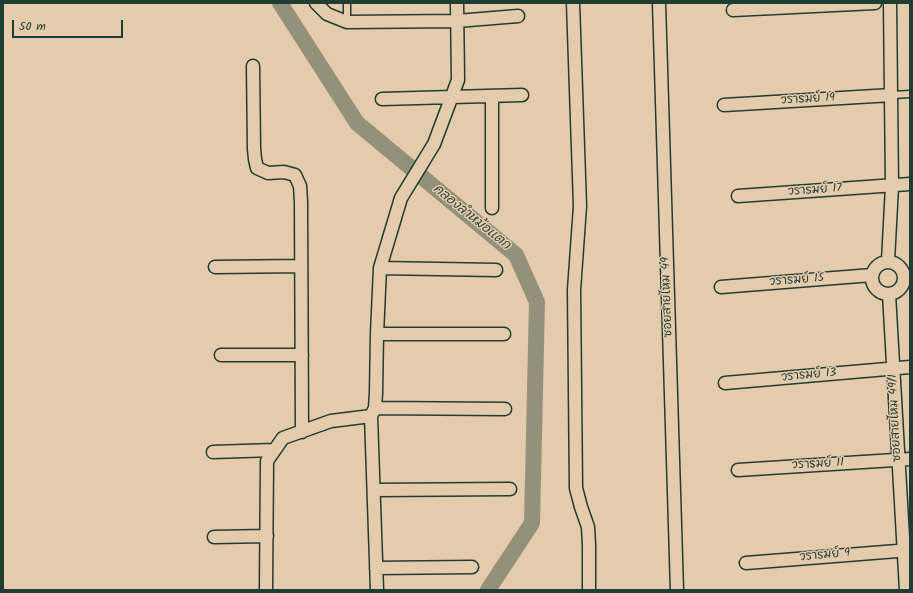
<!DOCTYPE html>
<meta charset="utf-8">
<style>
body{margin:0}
#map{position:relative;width:913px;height:593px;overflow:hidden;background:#e4cbac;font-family:Kalam,sans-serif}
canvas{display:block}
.frame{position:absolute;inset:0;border:4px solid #1f3d34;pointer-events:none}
.scale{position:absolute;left:12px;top:20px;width:111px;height:18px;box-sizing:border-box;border:2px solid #1f3d34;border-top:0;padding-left:5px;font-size:12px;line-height:14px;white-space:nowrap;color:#1f3d34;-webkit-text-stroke:3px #e4cbac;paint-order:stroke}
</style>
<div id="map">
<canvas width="913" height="593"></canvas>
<div class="frame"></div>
<div class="scale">50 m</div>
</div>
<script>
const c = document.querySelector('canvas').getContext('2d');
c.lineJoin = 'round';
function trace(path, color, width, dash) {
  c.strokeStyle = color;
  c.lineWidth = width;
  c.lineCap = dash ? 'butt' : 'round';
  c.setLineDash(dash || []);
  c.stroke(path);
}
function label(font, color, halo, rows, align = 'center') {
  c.font = font + ' Kalam,"Playpen Sans Thai",sans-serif';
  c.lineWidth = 3;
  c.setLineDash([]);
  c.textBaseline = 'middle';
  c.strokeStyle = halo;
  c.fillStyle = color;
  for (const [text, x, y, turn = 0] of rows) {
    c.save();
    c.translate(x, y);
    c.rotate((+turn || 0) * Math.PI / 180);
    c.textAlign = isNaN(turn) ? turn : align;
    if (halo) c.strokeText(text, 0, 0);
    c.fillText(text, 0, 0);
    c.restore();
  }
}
const canal = new Path2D(`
 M280,3L357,123L516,255L537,302L532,523L488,590`);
const lane = new Path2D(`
 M347,3V22
 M892,95L910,94`);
const street = new Path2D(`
 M316,3L327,14L347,22L457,21L518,16
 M573,3L580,206L574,290L576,488L581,507L588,527L589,545V590
 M659,3L677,590
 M733,10L875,3
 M253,66L254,149L255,159L257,168L268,173L284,172L295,175L300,186L301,202L302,432
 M492,96V208
 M382,99L522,95
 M724,105L892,95
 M738,196L910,184
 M888,261L892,186L890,3
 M872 278a16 16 0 1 1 32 0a16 16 0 1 1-32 0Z
 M215,267L301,266
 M380,268L496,270
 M721,287L872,275
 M889,294L906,590
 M377,334H504
 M221,355H302
 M725,383L910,367
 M375,408L505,409
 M371,416L377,590
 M213,452L274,450
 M738,470L910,459
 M374,490L510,489
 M214,537L267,536
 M746,563L910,550
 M376,568L472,567
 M266,590L267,461L283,438L331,421L371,416L375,408L376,393L377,334L380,268L401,198L434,144L458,80L457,3`);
const streetNames = [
 ["วรารมย์ 19",808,100,-3],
 ["วรารมย์ 17",815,191,-4],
 ["วรารมย์ 15",797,281,-4],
 ["ซอยสายไหม 49",668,297,-92],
 ["วรารมย์ 13",809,376,-5],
 ["ซอยสายไหม 49/1",896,418,-93],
 ["วรารมย์ 11",818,465,-3],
 ["วรารมย์ 9",825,556,-5]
];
const waterNames = [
 ["คลองลำหม้อแตก",471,218,39]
];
trace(canal, '#94917b', 16);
trace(lane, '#1f3d34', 9);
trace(street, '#1f3d34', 15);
trace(lane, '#e4cbac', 6);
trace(street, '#e4cbac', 12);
label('12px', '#1f3d34', '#e4cbac', streetNames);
label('italic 13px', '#2b453b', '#e4cbac', waterNames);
</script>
